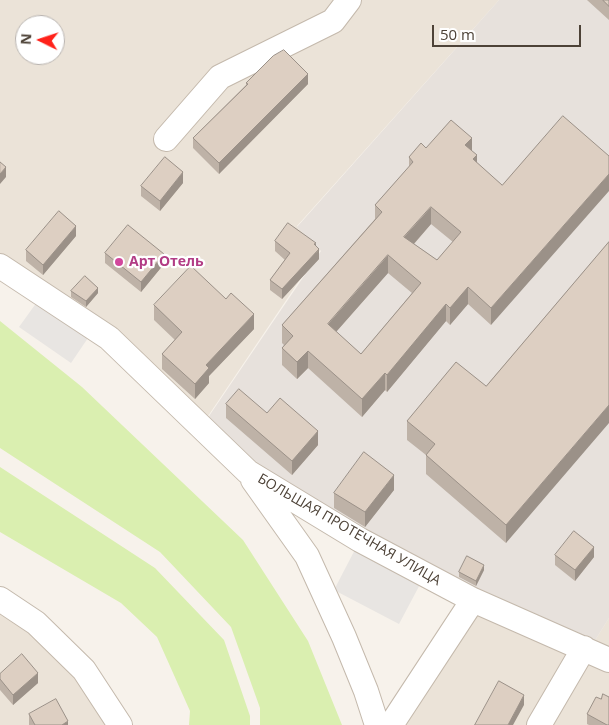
<!DOCTYPE html>
<meta charset="utf-8">
<style>
body{margin:0}
#map{position:relative;width:609px;height:725px;overflow:hidden;background:#f7f2eb;font-family:"Open Sans",sans-serif}
canvas{display:block}
.north{position:absolute;left:15px;top:15px;width:50px;height:50px;box-sizing:border-box;background:#fff;border:1px solid #b8b3af;border-radius:50%;rotate:274deg;font-size:14px;font-weight:700;line-height:20px;text-align:center;color:#4d4237}
.north::after{content:'';display:block;margin:auto;width:18px;height:22px;background:#ff221a;clip-path:polygon(50% 0,100% 100%,50% 72%,0 100%)}
.scale{position:absolute;left:432px;top:25px;width:149px;height:22px;box-sizing:border-box;border:2px solid #4d4237;border-top:0;padding-left:6px;font-size:15px;line-height:18px;white-space:nowrap;color:#4d4237;-webkit-text-stroke:4px #fff;paint-order:stroke}
</style>
<div id="map">
<canvas width="609" height="725"></canvas>
<div class="north">N</div>
<div class="scale">50 m</div>
</div>
<script>
const c = document.querySelector('canvas').getContext('2d');
c.lineJoin = 'round';
function paint(path, color) {
  c.fillStyle = color;
  c.fill(path, 'evenodd');
}
function trace(path, color, width, dash) {
  c.strokeStyle = color;
  c.lineWidth = width;
  c.lineCap = dash ? 'butt' : 'round';
  c.setLineDash(dash || []);
  c.stroke(path);
}
function label(font, color, halo, rows, align = 'center') {
  c.font = font + ' "Open Sans",sans-serif';
  c.lineWidth = 4.5;
  c.setLineDash([]);
  c.textBaseline = 'middle';
  c.strokeStyle = halo;
  c.fillStyle = color;
  for (const [text, x, y, turn = 0] of rows) {
    c.save();
    c.translate(x, y);
    c.rotate((+turn || 0) * Math.PI / 180);
    c.textAlign = isNaN(turn) ? turn : align;
    if (halo) c.strokeText(text, 0, 0);
    c.fillText(text, 0, 0);
    c.restore();
  }
}
const residential = new Path2D(`
 M0,0H499L297,226L320,250L202,425L0,265ZM25,25H55V55H25Z
 M474,600L589,650L609,618V725H396Z
 M0,603L33,624L118,725H0Z`);
const industrial = new Path2D(`
 M499,0H609V618L589,650L360,540L203,425L321,251L297,227Z`);
const green = new Path2D(`
 M0,321L82,387L243,540L308,641L342,725H260V708L231,627L160,552L0,448Z
 M0,467L155,568L224,640L250,716V725H189L190,711L157,637L121,603L0,532Z`);
const parking = new Path2D(`
 M37,302L88,338L71,363L19,327Z
 M360,540L425,575L399,624L334,590Z`);
const minor = new Path2D(`
 M166,139L220,77L333,21L349,0
 M0,266L109,338L248,472L360,540L473,600L609,660
 M253,480L307,556L344,637L366,691L377,725
 M0,599L36,623L84,670L120,725
 M391,725L473,600
 M539,725L584,648`);
const wall = new Path2D(`
 M587,0H609V20Z
 M246,83L308,84L219,174L193,148V138L246,85Z
 M426,148L472,151L477,163L502,185L491,325L468,304L450,325L446,321L387,392L385,390L362,417L308,368L297,379L282,365V348L284,345L282,343V325L375,219V205L409,167V157ZM431,224L453,242L437,260L414,244ZM388,273L412,293L361,354L336,332Z
 M183,183L160,211L141,196V186Z
 M76,236L43,275L26,261V250Z
 M275,241L316,245L319,259L282,299L270,290V280L285,260L275,251Z
 M609,242L506,543L426,474V455L407,440V421L486,386Z
 M105,253L164,264L141,292L105,263Z
 M71,291L98,293L86,307L71,297Z
 M154,305L254,329L209,376V383L195,399L162,369V354L175,340L154,320Z
 M226,404L267,413L318,445L292,475L226,418Z
 M394,490L365,527L334,508V493Z
 M555,555L594,557L575,581L555,565Z
 M484,570L476,586L459,577V572Z
 M0,674L38,683L13,705L0,690Z
 M29,714L68,725H29Z
 M587,714L609,725H589L587,724Z`);
const shadedWall = new Path2D(`
 M308,74V84L219,174V163Z
 M472,138V155L465,145Z
 M477,155V173L473,159Z
 M6,167V177L0,184V174Z
 M183,172V183L160,211V201Z
 M609,174V191L491,325V308Z
 M431,207V224L404,255V237Z
 M76,226V236L43,275V265Z
 M316,243V253L319,249V259L282,299V289Z
 M164,254V264L141,292V282Z
 M388,255V273L328,341V324Z
 M468,287V304L450,325V308Z
 M98,288V293L86,307V301Z
 M446,304V321L387,392V375Z
 M254,314V329L209,376V383L195,399V384L206,365Z
 M308,351V368L297,379V362Z
 M385,373V390L362,417V399Z
 M609,405V423L506,543V525Z
 M318,431V445L292,475V461Z
 M394,475V490L365,527V512Z
 M594,547V557L575,581V570Z
 M484,565V570L476,586V581Z
 M38,673V683L13,705V695Z
 M524,695V705L513,725H508Z
 M68,721V725H62Z`);
const building = new Path2D(`
 M603,0H609V6Z
 M284,50L308,74L219,163L193,138L248,84L246,83L273,56Z
 M563,116L609,156V174L491,308L468,287L450,308L446,304L387,375L385,373L362,399L308,351L297,362L282,348L293,336L282,325L382,212L375,205L413,162L409,157L421,143L426,148L451,120L472,138L465,145L477,155L473,159L502,185ZM431,207L461,232L437,260L404,237ZM388,255L421,283L361,354L328,324Z
 M165,157L183,172L160,201L141,186Z
 M0,162L6,167L0,174Z
 M59,211L76,226L43,265L26,250Z
 M288,223L316,243L314,244L319,249L282,289L270,280L290,253L275,241Z
 M128,225L164,254L141,282L105,253Z
 M609,242V405L506,525L426,455L435,444L407,421L456,362L486,386Z
 M191,266L226,299L231,293L254,314L206,365L209,368L195,384L162,354L182,332L154,305Z
 M85,276L98,288L86,301L71,291Z
 M239,389L267,413L280,398L318,431L292,461L226,404Z
 M364,452L394,475L365,512L334,493Z
 M574,531L594,547L575,570L555,555Z
 M467,556L484,565L476,581L459,572Z
 M22,654L38,673L13,695L0,679V674Z
 M499,681L524,695L508,725H475Z
 M603,694L609,697V725H607L587,714L596,697L601,699Z
 M56,699L68,721L62,725H35L29,714Z`);
const markers = [
 [119,262,5,"#d1479c"]
];
const hotelNames = [
 ["Арт Отель",129,262]
];
const streetNames = [
 ["БОЛЬШАЯ ПРОТЕЧНАЯ УЛИЦА",349,530,30]
];
paint(residential, '#ebe3d8');
paint(industrial, '#e7e1dc');
paint(green, '#daefb0');
paint(parking, '#e8e5e2');
trace(minor, '#c4b9ac', 26);
trace(minor, '#fff', 24);
paint(wall, '#beb2a7');
paint(shadedWall, '#9b9188');
paint(building, '#ddcfc2');
trace(building, '#9b9188', 1);
for (const [x, y, r, color] of markers) {
  const dot = new Path2D();
  dot.arc(x, y, r, 0, 2 * Math.PI);
  c.fillStyle = color;
  c.fill(dot);
  trace(dot, '#fff', 2);
}
label('bold 14px', '#b23c85', '#fff', hotelNames, 'left');
label('14px', '#4d4237', '#fff', streetNames);
</script>
